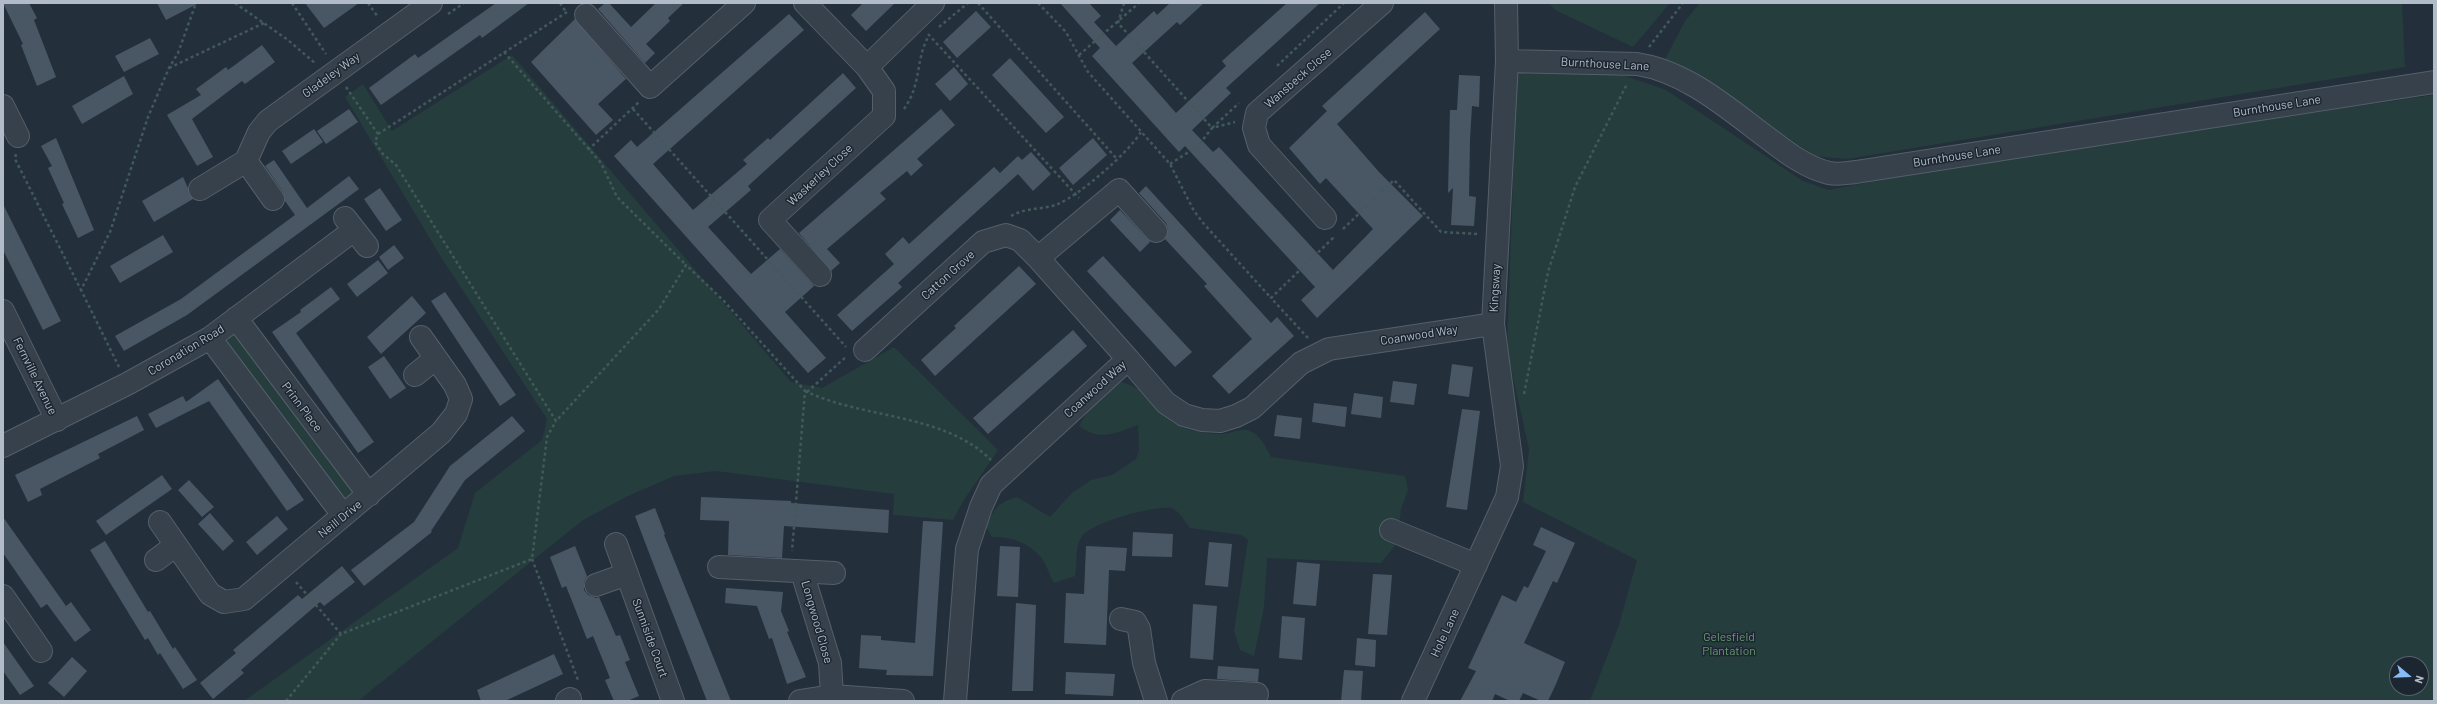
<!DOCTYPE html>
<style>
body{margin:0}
#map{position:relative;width:2437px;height:704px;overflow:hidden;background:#23303c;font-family:Barlow,sans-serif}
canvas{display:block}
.frame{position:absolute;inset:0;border:4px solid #b2bcc8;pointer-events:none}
.north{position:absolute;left:2389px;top:656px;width:40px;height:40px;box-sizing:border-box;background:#1c2631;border:1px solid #58626d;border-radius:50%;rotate:109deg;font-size:11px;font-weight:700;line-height:16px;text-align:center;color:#b2bcc8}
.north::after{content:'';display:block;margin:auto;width:14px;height:18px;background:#86bdf9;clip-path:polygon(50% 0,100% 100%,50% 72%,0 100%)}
</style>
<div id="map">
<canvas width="2437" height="704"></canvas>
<div class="frame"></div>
<div class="north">N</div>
</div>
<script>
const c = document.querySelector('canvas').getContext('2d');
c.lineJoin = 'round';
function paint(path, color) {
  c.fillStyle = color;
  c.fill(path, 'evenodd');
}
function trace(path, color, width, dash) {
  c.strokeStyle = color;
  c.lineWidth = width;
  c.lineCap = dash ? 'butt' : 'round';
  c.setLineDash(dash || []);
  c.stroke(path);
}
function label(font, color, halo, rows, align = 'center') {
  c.font = font + ' Barlow,sans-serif';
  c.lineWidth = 3;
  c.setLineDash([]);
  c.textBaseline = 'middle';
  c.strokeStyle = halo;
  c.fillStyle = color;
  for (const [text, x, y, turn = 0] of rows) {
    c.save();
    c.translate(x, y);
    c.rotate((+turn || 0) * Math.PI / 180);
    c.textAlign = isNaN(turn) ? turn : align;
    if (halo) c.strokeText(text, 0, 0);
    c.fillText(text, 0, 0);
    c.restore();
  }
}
const green = new Path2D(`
 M1549,3H1670L1633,47L1555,10Z
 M1700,3H2402L2405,67L1847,159L1815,156L1695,75L1665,59L1685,21Z
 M512,55L791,382L822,388L894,347L998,450L962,503L953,520L893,515L894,494L716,471L674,476L628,496L583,520L358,701H244L458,548L475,493L542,440L547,419L441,257L345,97L363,84L392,131Z
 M1522,71L1614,72L1666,90L1803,181L1829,190L1953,166L2434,95V701H1590L1619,625L1637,560L1523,502L1529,449L1507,350L1516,94L1517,76ZM2397,664H2421V688H2397Z
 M231,335H235L355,494L343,502L226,343Z
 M1121,382C1150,388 1158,419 1184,428C1197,432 1209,434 1223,434C1230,433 1235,431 1241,430C1257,428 1265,445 1271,457L1405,476L1408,490L1401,509L1397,543L1381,563L1267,558L1264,607L1254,656L1240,650L1234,631L1248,540L1242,535L1190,528C1185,522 1179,510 1171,508C1155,505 1093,522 1083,535C1074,546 1078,562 1075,576L1054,583C1050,576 1045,561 1040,556C1027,542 1010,536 992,537L986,527C994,508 998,503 1017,497L1050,517L1072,493L1091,480L1112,475L1136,459L1139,451L1138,425C1115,433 1101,442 1079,426L1096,397Z`);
const building = new Path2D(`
 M3,3H29L37,18L34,20L56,77L37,86L21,45L23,44Z
 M157,3H199L166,20Z
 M305,3H359L324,28Z
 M496,3H529L482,38L480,35L381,105L369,88L415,54L418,58Z
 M605,3H609L631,27L656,3H684L668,18L670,21L646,44L655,53L645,63L598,9Z
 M863,3H895L866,31L851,15Z
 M1060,3H1089L1101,16L1094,22L1116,46L1154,11L1157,15L1170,3H1204L1180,25L1177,22L1132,63L1176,113L1226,66L1222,61L1287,3H1320L1226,88L1231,93L1192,130L1213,152L1219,147L1333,270L1373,229L1326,178L1320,184L1289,148L1327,111L1322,106L1425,12L1440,29L1337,124L1379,172L1423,216L1317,318L1301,300L1315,287L1185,146L1179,152L1092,56L1100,48Z
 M976,11L991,27L957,58L943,42Z
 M789,14L804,30L653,164L693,210L747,164L743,160L768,138L770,140L843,73L856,88L748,186L751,190L708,227L751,274L780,249L814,286L785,312L826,358L808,373L614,156L631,140L637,147Z
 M575,19L626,79L598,104L613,120L596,135L531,62Z
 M150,38L159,54L124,72L115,56Z
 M262,45L275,62L245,84L242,81L192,119L213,157L197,166L167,115L201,95L196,89L226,67L228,70Z
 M1010,58L1064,117L1046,133L992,75Z
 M954,67L968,84L950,101L935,84Z
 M1459,75L1480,76L1479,107L1472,106L1470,139L1469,196L1476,197L1474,226L1451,225L1453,188L1448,193L1450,110H1457Z
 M124,76L133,94L82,124L72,106Z
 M349,109L358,122L326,144L317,131Z
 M941,109L955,125L917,159L923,165L911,176L907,171L880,193L886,199L827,249L840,263L831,271L799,233Z
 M314,129L323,142L291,164L282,151Z
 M56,138L94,230L78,238L62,204L64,203L48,168L52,166L41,146Z
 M1093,138L1107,155L1073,185L1059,168Z
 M1031,152L1051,174L1033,191L1018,174L898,283L902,287L852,331L837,315L894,264L885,254L903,237L909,244L994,167L1000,173L1018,156L1022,160Z
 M274,160L307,208L349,176L359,189L187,315L124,351L115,336L181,299L295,215L285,201L283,192L265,166Z
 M183,177L193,199L154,222L142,201Z
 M1146,186L1271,323L1277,317L1294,336L1229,394L1212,376L1252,339L1204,286L1207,284L1165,239L1168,229L1166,223L1139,193Z
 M380,188L402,220L386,231L364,199Z
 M3,204L61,321L43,330L3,250Z
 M1120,210L1150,242L1140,252L1110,220Z
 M163,235L173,252L120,283L110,266Z
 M394,245L404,258L388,270L379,257Z
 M1103,256L1192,352L1175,367L1087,271Z
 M378,260L388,273L357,297L347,284Z
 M1019,266L1036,284L935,376L921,360L956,328L954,326Z
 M331,287L340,299L296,333L374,442L358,453L272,332L301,312L300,310Z
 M445,292L516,395L500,406L431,301Z
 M412,296L426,313L381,354L367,337Z
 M1073,330L1087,346L988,434L973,418Z
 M384,356L406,388L390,399L368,367Z
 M1452,364L1473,367L1469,397L1448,394Z
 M218,379L304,500L287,511L209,401L156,428L148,414L183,396L186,402Z
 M1393,381L1417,384L1414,405L1390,402Z
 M1354,393L1383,397L1381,418L1351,414Z
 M1314,403L1347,407L1345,427L1312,422Z
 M1462,409L1480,411L1467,510L1446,507Z
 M1277,415L1302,418L1300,439L1274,436Z
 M137,416L144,430L98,454L100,458L40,489L42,495L28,502L15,475Z
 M512,416L525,431L465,480L431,531L432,532L364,586L351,570L414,522L450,466Z
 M162,475L172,489L106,535L96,521Z
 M189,480L214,507L202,517L178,490Z
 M701,497L791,501V503L889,510L888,533L784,526L782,558L728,555L729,521L700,520Z
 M655,508L665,534L664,535L731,701H707L656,571L635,516Z
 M210,513L234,541L223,551L198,524Z
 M277,516L288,529L257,555L246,542Z
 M3,517L66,606L71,602L91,630L75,642L47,604L41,608L3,553Z
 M923,521L943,522L933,676L886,675L887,670L859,668L861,635L881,636V640L915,643Z
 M1541,527L1575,543L1557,583L1553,581L1524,643L1565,662L1556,684L1548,701H1541L1523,693L1519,701H1510L1495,694L1492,701H1460L1476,671L1468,668L1502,595L1516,602L1524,586L1528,588L1546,551L1533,545Z
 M1133,532L1173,534L1172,557L1132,556Z
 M105,541L148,612L150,611L173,649L175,647L197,680L183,689L160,653L158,655L148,638L145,640L90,550Z
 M1209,542L1232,544L1228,587L1205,585Z
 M575,546L587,576L584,582V590L588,595L596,598L599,597L616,636L620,635L630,660L625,662L639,696L627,701H614L605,680L610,678L593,636L587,639L566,586L562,588L550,557Z
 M1000,546L1020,547L1018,597L997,596Z
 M1086,546L1127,548L1125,571L1109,570L1106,645L1064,643L1066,593L1084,594Z
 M1297,562L1320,564L1316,606L1293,604Z
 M342,566L355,582L324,606L320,602L241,670L244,673L213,699L200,683L236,653L233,650L298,595L302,599Z
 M1373,574L1392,575L1387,635L1368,634Z
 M726,588L783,592L781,611L789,631L787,632L806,677L787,684L772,638L769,639L757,606L725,603Z
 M1016,603L1036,605L1033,691H1012Z
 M1193,604L1217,606L1213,660L1190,658Z
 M1282,616L1305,618L1302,660L1279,658Z
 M1357,638L1376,640L1375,667L1355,665Z
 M3,642L34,686L20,695L3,671Z
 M554,654L563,674L505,701H481L477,690Z
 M72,657L87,671L64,697L48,683Z
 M1218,666L1259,669L1258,682L1217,679Z
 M1344,670L1363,671L1361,701H1341Z
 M1066,672L1115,674L1113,696L1065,694Z`);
const path = new Path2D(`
 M235,3L288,40L316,64
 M292,3L326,54
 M368,3L378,17
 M560,3L566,12
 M978,3L1117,159
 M1038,3L1066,32L1088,72L1170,164L1194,211L1204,224L1271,298
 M1124,3L1118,23L1212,128L1239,103
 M448,14L464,3
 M939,27L968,3
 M928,34L1079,198
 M1649,47L1683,3
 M504,52L601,163L617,197L686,265
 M1079,55L1139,3
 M1277,66L1344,3
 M169,68L264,23
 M346,87L378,134L375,142L383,154L396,165L556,421L659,309L686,265L723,300L805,391L792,551
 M633,109L846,347
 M904,109C922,83 915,62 928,37
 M378,134L567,12
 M588,150L639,102
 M16,154L15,159L81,290
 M1170,164L1198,146L1212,128L1235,122
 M1011,216C1026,207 1044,210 1058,204C1081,194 1128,153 1141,132
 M1343,229L1394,180L1441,232L1479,234
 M1308,338L1271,298L1333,238L1332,235
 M119,367L81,290L110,232L148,117L169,68L178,53L196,3
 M805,391C863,419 944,413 991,460
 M807,392L847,356
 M1524,394L1548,272L1575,187L1627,84
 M532,559L578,680
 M296,582L341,634
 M286,701L341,634L532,559L547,437L556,421`);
const minor = new Path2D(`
 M805,3L867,67L884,91V116L770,220L820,275
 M586,15L650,87L744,3
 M1507,61L1637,64C1689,72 1732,112 1773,142C1790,155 1808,168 1829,173C1838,175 1847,173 1856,172L2434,82
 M867,67L933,3
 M3,106L18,136
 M200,189L246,161
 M273,199L246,161L259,132L268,121L431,3
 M345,218L367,246
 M1325,218L1259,145L1254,128L1257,113L1382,3
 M1038,258L1119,190L1156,231
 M3,311L57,420
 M236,318L369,495
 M210,338L343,515
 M865,350L983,242L1006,235L1020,240L1038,258L1128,359
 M415,375L436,358
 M3,446L127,384L210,338L354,230
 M160,522L210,594L224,602L244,599L441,433L456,414L461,399L455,385L421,337
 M1391,530L1476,565
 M616,544L673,701
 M156,560L176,545
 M719,567L834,573
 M802,572L830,663L832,696
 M596,585L627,574
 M3,596L41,651
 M1121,619L1135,622L1139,629L1144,663L1156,701
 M567,701L570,699
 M800,701L832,696L903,701
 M955,701L967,549L981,507L991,485L1128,359L1166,403L1184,415L1202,420L1220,421L1236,416L1252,408L1301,363L1329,349L1493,324
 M1183,701L1205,691L1257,694
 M1413,701L1507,497L1512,466L1493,324L1507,61L1506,3`);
const streetNames = [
 ["Burnthouse Lane",1605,64,3],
 ["Gladeley Way",331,75,-36],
 ["Wansbeck Close",1298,78,-41],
 ["Burnthouse Lane",2277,106,-9],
 ["Burnthouse Lane",1957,156,-9],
 ["Waskerley Close",820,175,-43],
 ["Catton Grove",948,275,-42],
 ["Kingsway",1495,288,-87],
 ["Coanwood Way",1419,335,-9],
 ["Coronation Road",186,350,-31],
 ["Fernville Avenue",35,376,64],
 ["Coanwood Way",1095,389,-42],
 ["Prinn Place",302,407,53],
 ["Neill Drive",340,519,-39],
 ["Longwood Close",817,622,74],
 ["Hole Lane",1445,633,-65],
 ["Sunniside Court",650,638,70]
];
const parkNames = [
 ["Gelesfield",1729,637],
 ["Plantation",1729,651]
];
paint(green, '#253d3d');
paint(building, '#495765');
trace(minor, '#555f6a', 24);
trace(path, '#42595a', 2.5, [3, 3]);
trace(minor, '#37414c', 22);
label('12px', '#b2bcc8', '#1c2631', streetNames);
label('12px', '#699970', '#1c2631', parkNames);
</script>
